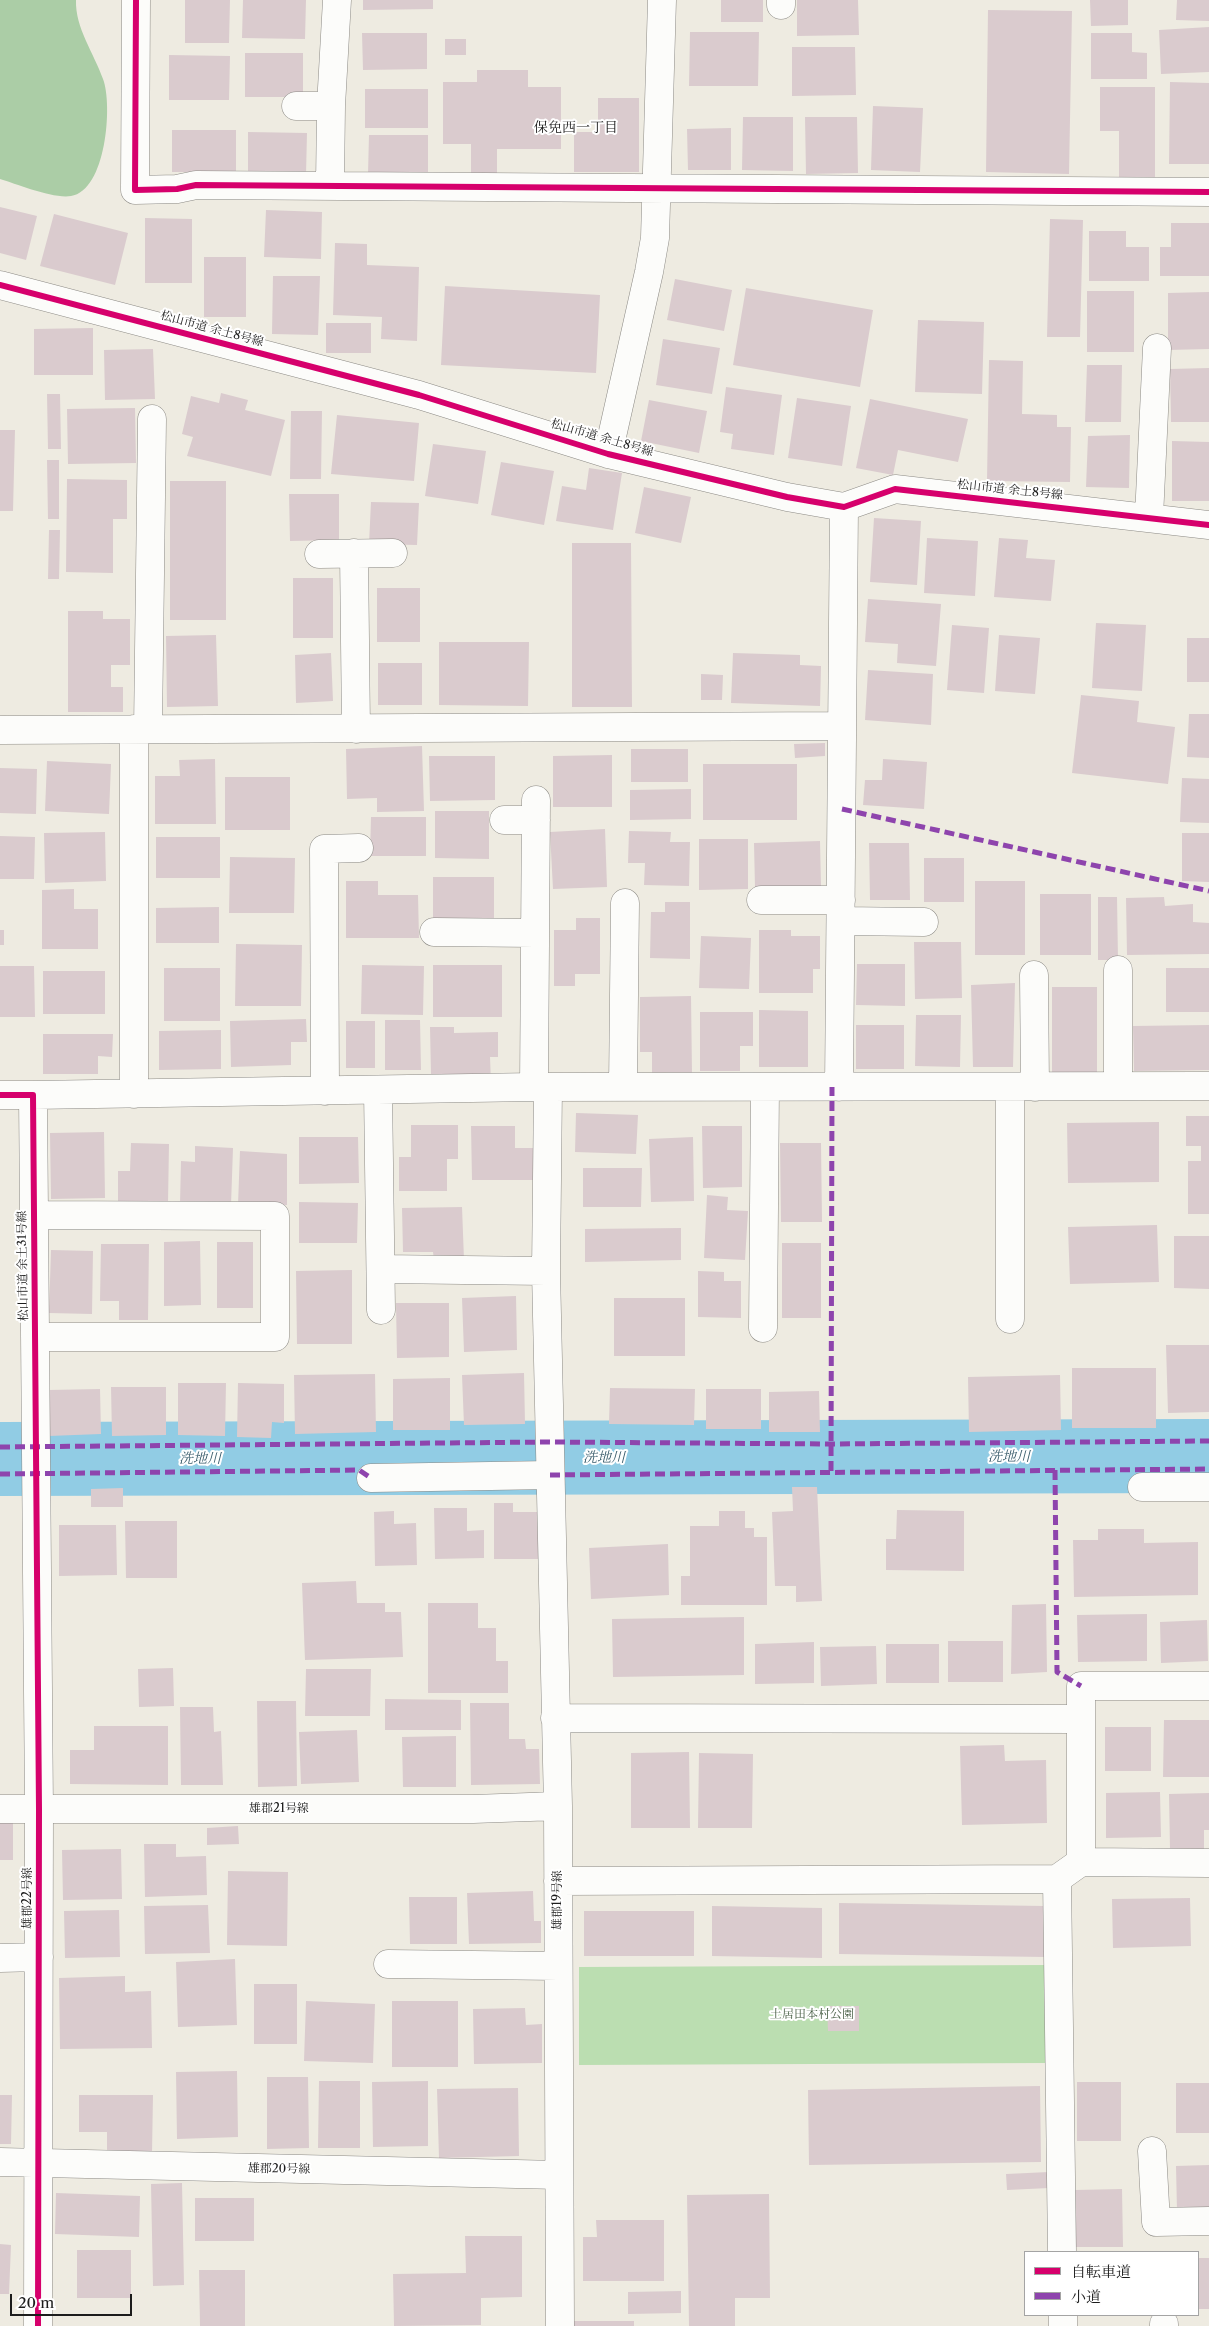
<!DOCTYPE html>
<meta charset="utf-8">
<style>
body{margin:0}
#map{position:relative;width:1209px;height:2326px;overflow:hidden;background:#eeebe1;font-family:"Libre Caslon Text","Noto Serif JP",serif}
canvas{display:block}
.legend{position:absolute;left:1024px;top:2251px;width:175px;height:65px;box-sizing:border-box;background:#fff;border:1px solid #a4a4a4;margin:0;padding:6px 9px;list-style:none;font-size:15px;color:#1c1c1c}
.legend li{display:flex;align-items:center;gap:10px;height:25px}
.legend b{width:25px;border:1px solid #a4a4a4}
.scale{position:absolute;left:10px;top:2294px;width:122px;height:22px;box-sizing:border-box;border:2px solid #1c1c1c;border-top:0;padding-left:6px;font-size:15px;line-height:18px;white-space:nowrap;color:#1c1c1c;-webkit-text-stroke:4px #fff;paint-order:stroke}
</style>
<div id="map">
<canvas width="1209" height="2326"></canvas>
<ul class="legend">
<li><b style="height:6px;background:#d6006c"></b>自転車道</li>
<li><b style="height:6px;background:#8e44ad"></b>小道</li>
</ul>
<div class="scale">20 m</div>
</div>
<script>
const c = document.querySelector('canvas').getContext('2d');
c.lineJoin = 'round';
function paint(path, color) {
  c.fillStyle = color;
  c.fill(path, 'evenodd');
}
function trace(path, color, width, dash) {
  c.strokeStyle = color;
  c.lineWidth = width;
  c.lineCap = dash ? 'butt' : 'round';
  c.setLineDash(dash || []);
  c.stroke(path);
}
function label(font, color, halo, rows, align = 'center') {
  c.font = font + ' "Libre Caslon Text","Noto Serif JP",serif';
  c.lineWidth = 4;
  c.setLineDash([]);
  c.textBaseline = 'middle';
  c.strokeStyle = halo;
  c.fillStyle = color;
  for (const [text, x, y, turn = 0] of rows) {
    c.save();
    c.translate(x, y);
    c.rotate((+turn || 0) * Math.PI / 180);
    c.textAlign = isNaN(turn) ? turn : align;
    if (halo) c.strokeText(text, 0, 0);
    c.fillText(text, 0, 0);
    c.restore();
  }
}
const green = new Path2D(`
 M1046,1965V2063L579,2065V1967Z`);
const forest = new Path2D(`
 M0,0H76C75,28 94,53 103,79C113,105 106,191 71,196C53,199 17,184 0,179Z`);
const river = new Path2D(`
 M0,1459L1209,1456`);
const building = new Path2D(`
 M185,0H230L229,43H185Z
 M243,0H306L305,39L242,38Z
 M363,0H433V9L363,10Z
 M721,0H763V22H721Z
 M797,0H858L859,35L797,36Z
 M1090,0H1128V25L1091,26Z
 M1177,0H1209V21L1176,20Z
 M988,10L1072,11L1069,174L986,172Z
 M1209,27V72L1161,74L1159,30Z
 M690,32H759L758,86H689Z
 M362,33H427V69L363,70Z
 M1091,33H1132V52L1147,53V79H1091Z
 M445,39H466V55H445Z
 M792,47H855L856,95L792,96Z
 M245,53H303V97H245Z
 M169,55L230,56L229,100H169Z
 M477,70H528V87H561V149H497V174H471V144H443V82H477Z
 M1170,82L1209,83V164H1169Z
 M1100,87H1155V181H1119V131H1100Z
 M365,89H428V128H365Z
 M598,98H639V172H574V132H598Z
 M873,106L923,108L920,172L871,170Z
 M743,117H793V171L742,170Z
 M805,117H857L858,173L806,174Z
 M731,128V170H688L687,129Z
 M172,130H236V172H172Z
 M248,132L307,133L306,175L248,174Z
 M369,135H428V174H368Z
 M0,207L37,216L26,260L0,253Z
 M266,210L322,212L321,259L264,257Z
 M54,214L128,233L115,285L40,266Z
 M145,218L192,219V283H145Z
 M1050,219L1083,220L1080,337H1047Z
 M1171,223H1209V276H1160V247H1171Z
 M1089,231H1126V247H1149V281H1089Z
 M335,243L367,244V265L419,267L417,341L381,339L382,317L333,315Z
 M204,257H246V317H204Z
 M273,276H320L318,335L272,334Z
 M675,279L732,290L724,331L667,320Z
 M445,286L600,295L596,373L441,365Z
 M746,288L873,310L860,387L733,365Z
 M1087,291H1134V352H1087Z
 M1209,292V349L1168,350V293Z
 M918,320L984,322L982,394L915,392Z
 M326,323H371V353H326Z
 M93,328V375H34V329Z
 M663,339L720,348L712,394L656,385Z
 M153,349L155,399L105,400L104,350Z
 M989,360L1023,361L1022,414L1057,415V427H1071L1070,482L987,481Z
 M1087,365H1122L1121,422H1085Z
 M1209,368V422H1171L1170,369Z
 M726,387L782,395L774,455L731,449L733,434L720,432Z
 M221,393L248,400L245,410L285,420L271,476L187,456L193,437L182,434L191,396L219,403Z
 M47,394H60L61,449H48Z
 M797,398L851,406L842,466L788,458Z
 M870,399L968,419L958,462L898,450L893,475L856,468Z
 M649,400L707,411L699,453L641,441Z
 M135,408L136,463L68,464L67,409Z
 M291,411H322L321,479H290Z
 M337,415L419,423L414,481L331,474Z
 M0,430H15L13,511H0Z
 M1130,435L1129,488L1086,487L1088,436Z
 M1172,441L1209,442V501H1172Z
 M433,444L486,451L478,504L425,496Z
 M47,460H59V519H48Z
 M501,462L554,471L544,525L491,515Z
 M589,468L622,473L613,530L556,521L562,486L586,490Z
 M67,479L127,480V519H113V573L66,572Z
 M170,481H226V620H170Z
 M644,487L691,497L681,543L635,533Z
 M289,494H339V540L290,541Z
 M371,502L419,503L417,545L369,544Z
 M874,518L921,521L917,585L870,582Z
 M49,530H60L59,579H48Z
 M927,538L978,541L975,596L924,593Z
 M999,538L1028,540L1026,558L1055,560L1051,601L994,597Z
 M572,543H631L632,707H572Z
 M293,578H333V638H293Z
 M377,588H420V642H377Z
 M868,599L941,604L936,666L897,663L898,644L865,642Z
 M68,611H103V619H130V665H111V687H123V712H68Z
 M1096,623L1146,625L1142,691L1092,688Z
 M952,625L989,628L984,693L947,690Z
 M216,635L218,706L167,707L166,636Z
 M999,635L1040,638L1035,694L995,691Z
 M1187,638H1209V682H1187Z
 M439,642H529L528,706L439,705Z
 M331,653L333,701L296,703L295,655Z
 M733,653L800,655V665L821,666L820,706L731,703Z
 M378,663H422V705H378Z
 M868,670L933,674L931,725L865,720Z
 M701,674L723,675L722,700H701Z
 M1081,695L1139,701L1137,722L1175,727L1168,784L1072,773Z
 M1189,714H1209V758L1187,757Z
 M825,743V756L795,758L794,744Z
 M422,746L424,811L377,812V798L347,799L346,749Z
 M631,749H688V782H631Z
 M612,755V807H553V756Z
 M429,756H495V800L430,801Z
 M215,759L216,824H155V776H180L179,760Z
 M883,759L927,762L924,809L863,805L865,780H882Z
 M47,761L111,764L109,814L45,811Z
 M703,764H797V820H703Z
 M0,768L37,769L36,814L0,813Z
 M225,777H290V830H225Z
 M1182,778L1209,779V823L1180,822Z
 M691,789V819L630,820V790Z
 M435,811H489V859L435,858Z
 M371,817H426V856H370Z
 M605,829L607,887L553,889L550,832Z
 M629,831L671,832L670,842H690L689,886L644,885L645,863H628Z
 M105,832L106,881L45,883L44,833Z
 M1182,833H1209V882L1182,881Z
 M0,836L35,837L34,879H0Z
 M156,837H220V878H156Z
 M699,839H748V889L699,890Z
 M820,841L821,886L755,888L754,843Z
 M869,843H909L910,900H870Z
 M230,857L295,858L294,913H229Z
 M924,858H964V902H924Z
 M433,877H494V924H433Z
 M346,881H378V895H418L419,938H346Z
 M975,881H1025V955H975Z
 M74,889V909H98V949H42V890Z
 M1040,894H1091V955H1040Z
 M1098,897H1117L1118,960H1098Z
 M1164,897L1165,906L1193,904V922L1209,923V954L1127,955L1126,898Z
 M665,902H690V959L650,958L651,912H665Z
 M219,907V943H156V908Z
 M576,918H600V974H575V986H554V930H576Z
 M0,930H4V945H0Z
 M759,930H791V936H820V969H813V993H759Z
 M701,936L751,938L749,989L699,988Z
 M914,942H961L962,998L915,999Z
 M236,944L302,945L301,1006H235Z
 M857,964H905V1006L856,1005Z
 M362,965L424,966L423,1015L361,1014Z
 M433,965H502V1017H433Z
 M0,966H34L35,1017H0Z
 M164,968H220V1021H164Z
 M1166,968H1209V1012H1166Z
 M43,971H105V1014H43Z
 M1015,983L1013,1067H973L971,985Z
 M1052,987H1097V1074L1052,1073Z
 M691,996L692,1074H652V1052H640V997Z
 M759,1010L808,1011V1067H759Z
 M700,1012H753V1046H740V1071H700Z
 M916,1015H961L960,1067L915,1066Z
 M306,1019L307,1042H291V1065L231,1067L230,1021Z
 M385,1020H420L421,1070H385Z
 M346,1021H375V1068H346Z
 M856,1025H904V1069H856Z
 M1209,1025V1070L1134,1071L1133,1026Z
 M430,1027H454V1033L498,1032V1057H490L491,1083L453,1085V1074H431Z
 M221,1030V1069L159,1070V1031Z
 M43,1034H113L112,1057L98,1056V1074H43Z
 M576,1113L638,1115L636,1154L575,1152Z
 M1186,1116H1209V1214H1188V1161H1201V1146H1186Z
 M1159,1122V1182L1068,1183L1067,1123Z
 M411,1125H458V1159H447V1191H399V1157H411Z
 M471,1126H515V1148H536V1180H472Z
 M702,1126H742V1187L703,1188Z
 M104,1132L105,1198L51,1199L50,1133Z
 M299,1137H358L359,1183L299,1184Z
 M693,1137L694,1201L651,1202L649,1139Z
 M131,1143L169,1144L168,1203L118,1201V1171H130Z
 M780,1143H821L822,1222H781Z
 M195,1146L233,1148L231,1205L180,1204L181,1161L195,1162Z
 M240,1151L287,1154V1205H238Z
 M583,1168H642L641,1207H583Z
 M707,1195L728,1197L727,1210L748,1211L745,1260L704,1258Z
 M299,1202L358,1203L357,1243H299Z
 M462,1207L464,1260H434L433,1252H403L402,1208Z
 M1157,1225L1159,1282L1070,1284L1068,1227Z
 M681,1228V1260L585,1262V1229Z
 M1174,1236H1209V1289L1174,1288Z
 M200,1241L201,1305L164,1306V1242Z
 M217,1242H253V1308H217Z
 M782,1243H821V1318H782Z
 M101,1244H149L148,1320H119V1301H100Z
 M51,1250L93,1251L92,1314L49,1313Z
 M352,1270V1344H297L296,1271Z
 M698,1271L724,1272V1281H741V1318L698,1317Z
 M516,1296L517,1350L464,1352L462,1298Z
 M614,1298H685V1356H614Z
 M396,1303H449V1357L397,1358Z
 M1166,1345H1209V1412L1168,1413Z
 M1072,1368H1156V1428H1072Z
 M524,1373L525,1424L464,1425L462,1375Z
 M375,1374L376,1432L295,1434L294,1375Z
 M1060,1375L1061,1430L969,1432L968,1377Z
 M450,1378V1430H393V1379Z
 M178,1383H226L225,1436L178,1435Z
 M238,1383L284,1384V1423L272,1422L271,1438L237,1437Z
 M111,1387H166V1435L112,1436Z
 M610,1388L695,1389L694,1425L609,1424Z
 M100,1389L101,1434L49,1436L48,1390Z
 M706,1389H761V1429H706Z
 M819,1391L820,1432H769V1392Z
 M792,1487H817L822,1601L796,1602V1586H775L772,1512L793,1511Z
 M123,1488V1507H91V1489Z
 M494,1503H513V1512H540L541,1559H494Z
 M434,1508H467V1531L484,1530V1558L435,1559Z
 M897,1510L964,1511V1571L886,1570V1539H896Z
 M394,1511V1524L416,1523L417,1565L375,1566L374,1512Z
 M719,1511H745V1528H754V1537H767V1605H681V1576H690V1526H719Z
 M125,1521H177V1578H126Z
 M59,1525H116L117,1575L59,1576Z
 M1098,1529H1144V1543L1198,1542V1595L1074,1597L1073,1540H1098Z
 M668,1544L669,1595L591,1599L589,1548Z
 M356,1581L357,1603H385V1612H401L403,1657L305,1660L302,1583Z
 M428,1603H478V1628H496V1661H508V1693H428Z
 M1046,1604L1047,1672L1011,1674L1012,1605Z
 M1147,1614V1661L1078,1662L1077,1615Z
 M744,1617V1675L613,1677L612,1619Z
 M1207,1620L1208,1661L1161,1663L1160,1622Z
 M948,1641H1003V1682H948Z
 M814,1642V1683L755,1684V1644Z
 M886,1644H939V1683H886Z
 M876,1646L877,1684L821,1686L820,1647Z
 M173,1668L174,1706L139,1707L138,1669Z
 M306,1669H371L370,1716H305Z
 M385,1699L461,1700V1730H385Z
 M257,1701H296L297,1786L258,1787Z
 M470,1703H509V1739H525L526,1749H539L540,1784L471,1785Z
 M180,1707H213L214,1732L221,1731L223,1785H181Z
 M1164,1720H1209V1777H1163Z
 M94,1726H168V1785L70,1784V1750H94Z
 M1105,1727H1151V1771H1105Z
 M357,1730L359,1782L301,1784L299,1732Z
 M456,1736V1787H403L402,1737Z
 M1004,1745L1005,1761L1046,1760L1047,1823L962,1825L960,1746Z
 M689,1752L690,1828H631V1753Z
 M699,1753L753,1754L752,1828H698Z
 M1160,1792L1161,1837L1106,1838V1793Z
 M1209,1793V1830H1204V1849H1170L1169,1794Z
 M0,1819H13V1860H0Z
 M238,1826L239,1844L207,1845V1828Z
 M144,1844H176V1857L206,1856L207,1895L145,1897Z
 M121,1849L122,1899L63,1900L62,1850Z
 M228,1871L288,1872L287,1946L227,1945Z
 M533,1891L534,1921H541V1943L469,1944L467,1893Z
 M409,1897H457V1944H410Z
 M1190,1898L1191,1946L1113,1948L1112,1899Z
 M839,1903L1045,1906V1957L839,1954Z
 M208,1905L210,1953L145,1954L144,1906Z
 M712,1906L822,1908V1958L712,1956Z
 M119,1910L120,1957L65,1958L64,1911Z
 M584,1911H694V1956H584Z
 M235,1959L237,2025L178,2027L176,1962Z
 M125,1976V1992L151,1991L152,2048L60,2049L59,1978Z
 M254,1984H297V2044H254Z
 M306,2001L375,2004L373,2063L304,2061Z
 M392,2001H458V2067H392Z
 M827,2006H859V2031H828Z
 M525,2008L526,2025L542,2024V2063L474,2064L473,2009Z
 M237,2071L238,2137L177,2139L176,2072Z
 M267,2077H308L309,2148L267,2149Z
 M319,2081H360V2148H318Z
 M428,2081V2146L373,2147L372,2082Z
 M1077,2082H1121V2141H1077Z
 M1176,2083H1209V2133H1176Z
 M1040,2086L1041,2162L809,2165L808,2090Z
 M518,2088L519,2156L439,2158L437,2089Z
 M0,2095H12L11,2144H0Z
 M79,2095H153L152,2153L107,2152V2132H79Z
 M1209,2165V2211H1177L1176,2166Z
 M1049,2172V2188L1007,2190L1006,2174Z
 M182,2183L184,2285L153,2286L151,2184Z
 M1122,2189L1123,2247H1075V2190Z
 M56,2193L140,2196L139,2237L55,2234Z
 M769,2194L770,2298H735V2326H689L687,2195Z
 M195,2198H254V2241H195Z
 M596,2220H664V2281H583V2237H597Z
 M465,2236H522V2297L481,2298V2325L394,2326L393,2274L466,2273Z
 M0,2244L11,2245L9,2294H0Z
 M77,2250H131V2298H77Z
 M1198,2258H1209V2309H1198Z
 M199,2270H245V2326H200Z
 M681,2291V2313L628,2314V2292Z
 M574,2321H634V2326H574Z`);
const minor = new Path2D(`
 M136,0L135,190L177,189L196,185L1209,192
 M781,0V5
 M296,106H331
 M330,185L331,106L337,0
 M0,285L419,395L608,454L787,497L844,507L895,489L1209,525
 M608,454L649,272L655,238L662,0
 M1149,517L1157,348
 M354,553L356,729
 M319,554L393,553
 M134,729V1094
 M148,729L152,419
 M0,730L842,726
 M504,820H536
 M761,900H841
 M841,921L924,922
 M434,932L535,933
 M1034,975L1035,1087
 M1118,1086V970
 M534,1087L536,800
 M548,1087L546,1271L558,1806L560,2326
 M623,1087L625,903
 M839,1087L844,507
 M1010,1087V1319
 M378,1090L381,1310
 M325,1091L324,849L359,848
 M0,1095H33L39,1809L38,2326
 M33,1095L534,1087L1209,1086
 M34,1215L275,1216V1337H35
 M381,1269L546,1271
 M763,1328L765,1087
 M371,1478L550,1475
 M1142,1487H1209
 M1209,1686H1081V1862L1209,1863
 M555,1718L1081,1719
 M0,1809H473L558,1806
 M1057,1879L1062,2252
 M558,1881L1057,1879L1081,1862
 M0,1958L39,1957
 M388,1964L558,1966
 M1152,2151L1156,2222L1209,2221
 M0,2162L559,2175
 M1063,2315V2326
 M1164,2324V2326`);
const quiet = new Path2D(`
 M842,809L1209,891
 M0,1447L549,1442L831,1444L1209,1441
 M1055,1470L1057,1672L1081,1686
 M831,1471L832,1087
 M0,1474L359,1470L371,1478
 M550,1475L1209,1469`);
const cycleway = new Path2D(`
 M136,0L135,190L177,189L196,185L1209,192
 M0,285L419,395L608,454L787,497L844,507L895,489L1209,525
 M0,1095H33L39,1809L38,2326`);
const streetNames = [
 ["松山市道 余土8号線",212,329,15],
 ["松山市道 余土8号線",602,438,16],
 ["松山市道 余土8号線",1010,490,6],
 ["松山市道 余土31号線",23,1266,-91],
 ["雄郡21号線",279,1809],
 ["雄郡22号線",28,1898,-90],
 ["雄郡19号線",558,1900,-90],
 ["雄郡20号線",279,2169,1]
];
const parkNames = [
 ["土居田本村公園",812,2015]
];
const neighbourhoodNames = [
 ["保免西一丁目",576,128]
];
const waterNames = [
 ["洗地川",1009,1457],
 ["洗地川",604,1458],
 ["洗地川",200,1459]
];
paint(green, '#bbdeb1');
paint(forest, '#abcda6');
trace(river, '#91cce4', 74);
paint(building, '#dacbce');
trace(minor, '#8c8a85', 29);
trace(minor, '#fcfcfa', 28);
trace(quiet, '#8e44ad', 5, [10, 5]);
trace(cycleway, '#d6006c', 6);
label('12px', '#1c1c1c', '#fff', streetNames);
label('12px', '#455c42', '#fff', parkNames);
label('14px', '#1c1c1c', '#fff', neighbourhoodNames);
label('italic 14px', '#3b5d6c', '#fff', waterNames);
</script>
